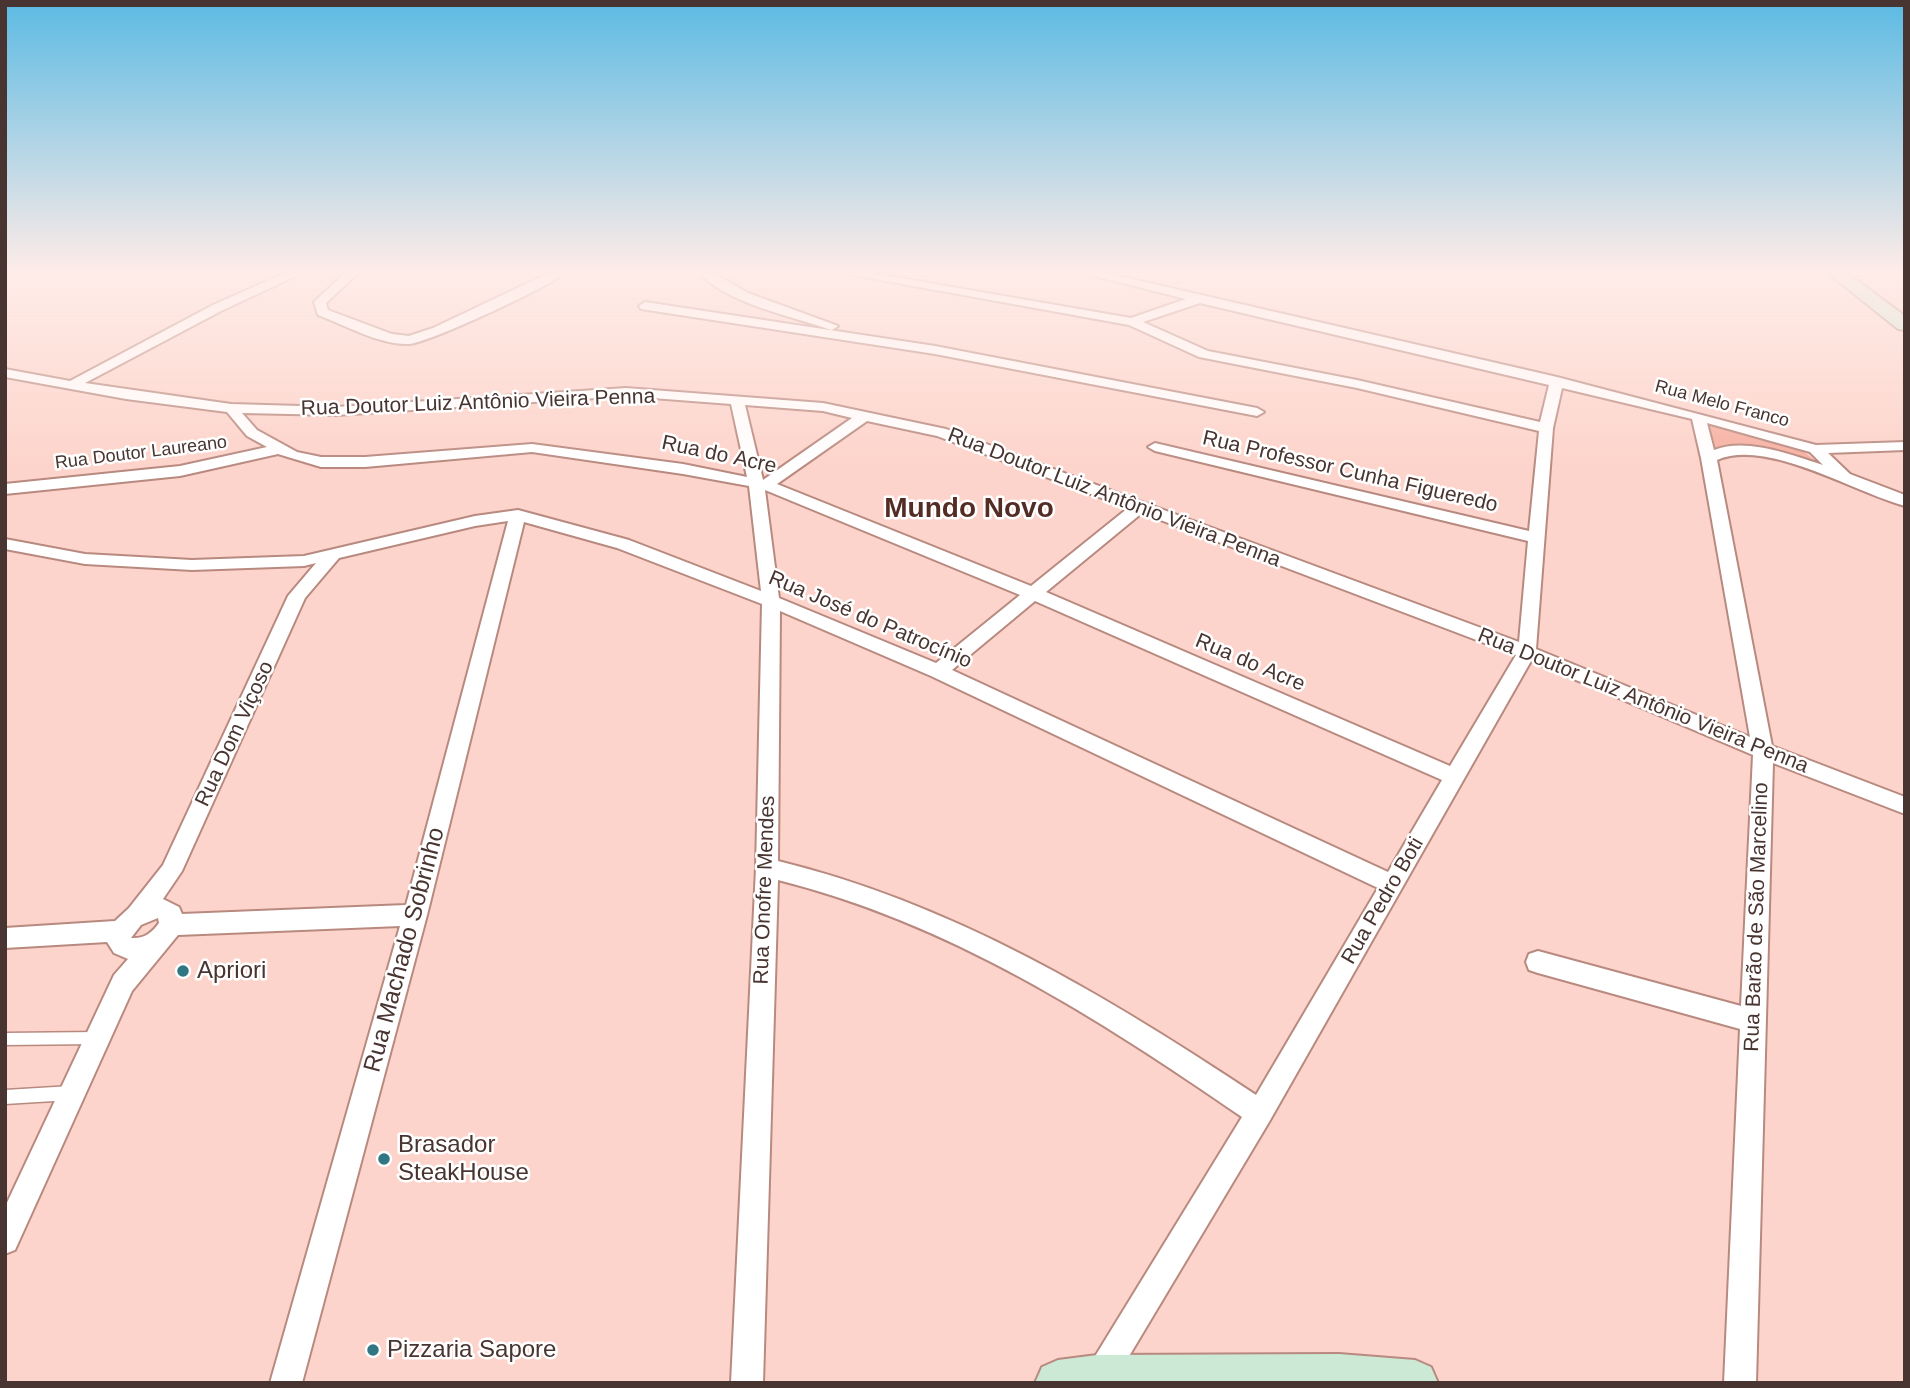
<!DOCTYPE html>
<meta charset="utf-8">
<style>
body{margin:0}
#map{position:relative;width:1910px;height:1388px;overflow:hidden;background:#fdd4cb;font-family:Arial,sans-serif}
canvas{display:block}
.frame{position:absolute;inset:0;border:7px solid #483430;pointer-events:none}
</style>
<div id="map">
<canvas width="1910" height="1388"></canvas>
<div class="frame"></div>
</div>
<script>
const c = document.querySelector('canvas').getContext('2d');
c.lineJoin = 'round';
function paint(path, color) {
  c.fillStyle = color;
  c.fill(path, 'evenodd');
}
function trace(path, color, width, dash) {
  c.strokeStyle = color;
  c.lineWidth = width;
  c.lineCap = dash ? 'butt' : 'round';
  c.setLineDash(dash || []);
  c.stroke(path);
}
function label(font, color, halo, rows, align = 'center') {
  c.font = font + ' Arial,sans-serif';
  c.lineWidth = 5;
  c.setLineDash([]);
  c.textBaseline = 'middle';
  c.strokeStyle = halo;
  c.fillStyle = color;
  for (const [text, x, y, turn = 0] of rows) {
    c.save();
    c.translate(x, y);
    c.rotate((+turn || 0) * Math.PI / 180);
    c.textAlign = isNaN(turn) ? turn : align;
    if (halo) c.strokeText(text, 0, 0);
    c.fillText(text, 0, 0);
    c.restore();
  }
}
const green = new Path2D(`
 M1708,424C1745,432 1790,436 1818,463L1737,446L1716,449L1706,435Z`);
const lane = new Path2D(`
 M97,1032L101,1034L103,1038L101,1042L97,1044L5,1045V1033Z
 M71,1086L76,1088L78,1093L76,1098L71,1100L5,1104V1090Z`);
const street = new Path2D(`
 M285,273H302L221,311L85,383L231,404L336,407L626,388L823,403L946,429L1519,642L1528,541L1155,451L1148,447L1155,443L1529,531L1539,431L1357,388L1199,357L1129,325L842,273H871L1131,318L1186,299L1083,273H1106L1557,377L1816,445L1905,442V450L1828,453L1850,474L1905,495V506C1855,493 1767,438 1717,460L1772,746L1905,797V814L1773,763L1756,1383H1724L1740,1029L1538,973L1529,970L1526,962L1529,954L1538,951L1741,1006L1753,755L1531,661L1269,1122L1113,1383H1086L1083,1376L1242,1117C1098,1018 950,923 778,880L763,1383H731L756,868L762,604L617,548L524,522L427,915L302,1383H270L400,926L178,935L132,991L15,1250L5,1254V1207L114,975L128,959L114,953L107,942L5,948V928L115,921L129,908L163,865L288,596L316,563L304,566L192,570L85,564L5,549V539L85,554L192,560L304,556L475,516L518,510L629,540L761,591L749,486L683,474L532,452L365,467H321L278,454L180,476L5,494V484L180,466L267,447L247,436L227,412L126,399L5,377V369L70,381L213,305ZM1200,303L1549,385L1540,422L1357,380L1208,351L1143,322ZM1562,388L1692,419L1701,458L1750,737L1536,649L1553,428ZM626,396L731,404L747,477L683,464L532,444L365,457H321L297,452L257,430L242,413L336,415ZM745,405L823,411L852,418L763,480ZM867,421L937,436L1128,508L1031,586L777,484ZM1707,423L1810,452L1823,465C1792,455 1746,437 1714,450ZM765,490L1020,595L936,663L779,598ZM1142,513L1516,655L1450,766L1046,592ZM508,521L406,905L182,914L179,907L163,899L182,871L305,598L339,558L475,526ZM1035,601L1442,780L1388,872L952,670ZM780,611L931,676L1378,888L1256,1095C1107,996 954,904 778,861ZM158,918L159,923C152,933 144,939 131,938L141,925Z
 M345,273H358L326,303L328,310L392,334L409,336L433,328L549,273H565C549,287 428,343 409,344C379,345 345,325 318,315L314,302Z
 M700,273H713L748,293L838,326L832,330L828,329C791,316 726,303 700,273Z
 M645,302L935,346L1257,408L1264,412L1257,416L935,354L641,309L639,306Z`);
const secondary = new Path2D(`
 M1828,273H1847L1905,316V330L1898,329Z
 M1339,1354L1415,1360L1431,1367L1438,1383H1035L1042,1367L1058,1360L1097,1355Z`);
const markers = [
 [183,971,7,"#307683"],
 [384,1159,7,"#307683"],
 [373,1350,7,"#307683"]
];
const farStreetnames = [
 ["Rua Melo Franco",1722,404,15],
 ["Rua Doutor Laureano",141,453,-7]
];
const streetNames = [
 ["Rua Doutor Luiz Antônio Vieira Penna",478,403,-2],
 ["Rua do Acre",719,455,12],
 ["Rua Professor Cunha Figueredo",1350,472,13],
 ["Rua Doutor Luiz Antônio Vieira Penna",1114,498,21],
 ["Rua José do Patrocínio",870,620,23],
 ["Rua do Acre",1250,663,23],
 ["Rua Doutor Luiz Antônio Vieira Penna",1643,701,22],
 ["Rua Dom Viçoso",235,734,-65],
 ["Rua Onofre Mendes",765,890,-88],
 ["Rua Pedro Boti",1383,901,-60],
 ["Rua Barão de São Marcelino",1757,917,-88]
];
const nearStreetnames = [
 ["Rua Machado Sobrinho",405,950,-75]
];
const nearPoinames = [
 ["Apriori",197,971],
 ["Brasador",398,1145],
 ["SteakHouse",398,1173],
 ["Pizzaria Sapore",387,1350]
];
const districtNames = [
 ["Mundo Novo",969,509]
];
paint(green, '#f6afa0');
trace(lane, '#b8897f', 3);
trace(street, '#b8897f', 4);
trace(secondary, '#b8897f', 4);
paint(lane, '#fff');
paint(street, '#fff');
paint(secondary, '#cbe9d5');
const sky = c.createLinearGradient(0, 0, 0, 468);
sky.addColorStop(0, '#5bbae3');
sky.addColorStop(0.58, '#feece8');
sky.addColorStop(1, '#feece800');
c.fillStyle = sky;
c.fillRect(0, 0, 1910, 468);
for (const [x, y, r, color] of markers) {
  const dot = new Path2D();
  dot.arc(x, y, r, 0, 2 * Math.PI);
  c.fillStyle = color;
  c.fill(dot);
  trace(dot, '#fff', 2.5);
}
label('18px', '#483430', '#fff', farStreetnames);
label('21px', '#483430', '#fff', streetNames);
label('24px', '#483430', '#fff', nearStreetnames);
label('24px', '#483430', '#fff', nearPoinames, 'left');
label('bold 28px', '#532c24', '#fff', districtNames);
</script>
